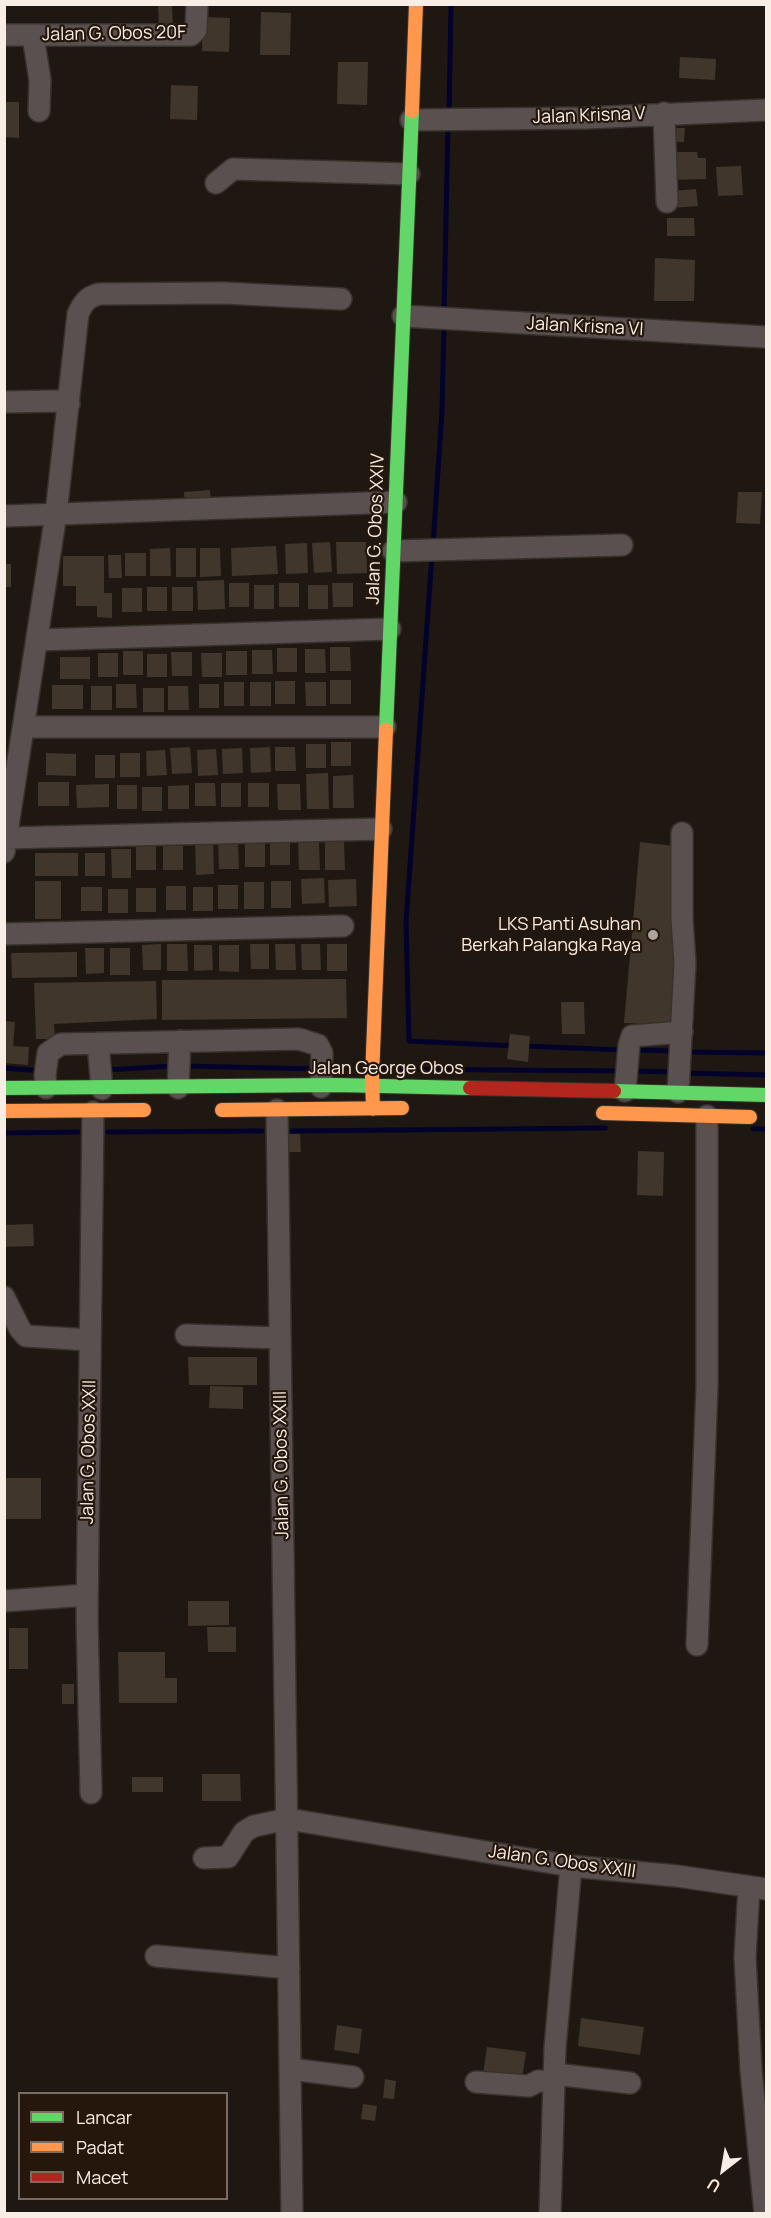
<!DOCTYPE html>
<style>
body{margin:0}
#map{position:relative;width:771px;height:2218px;overflow:hidden;background:#1f1812;font-family:Manrope,sans-serif}
canvas{display:block}
.frame{position:absolute;inset:0;border:6px solid #f8eee6;pointer-events:none}
.legend{position:absolute;left:18px;top:2092px;width:210px;height:108px;box-sizing:border-box;background:#25170c;border:2px solid #796d63;margin:0;padding:8px 10px;list-style:none;font-size:18px;color:#f8eee6}
.legend li{display:flex;align-items:center;gap:12px;height:30px}
.legend b{width:30px;border:2px solid #796d63}
.north{position:absolute;left:693px;top:2140px;width:60px;height:60px;-webkit-text-stroke:4px #25170c;paint-order:stroke;rotate:211deg;font-size:16px;font-weight:700;line-height:24px;text-align:center;color:#f8eee6}
.north::after{content:'';display:block;margin:auto;width:21px;height:27px;background:#f8eee6;clip-path:polygon(50% 0,100% 100%,50% 72%,0 100%)}
</style>
<div id="map">
<canvas width="771" height="2218"></canvas>
<div class="frame"></div>
<ul class="legend">
<li><b style="height:8px;background:#63d668"></b>Lancar</li>
<li><b style="height:8px;background:#ff974d"></b>Padat</li>
<li><b style="height:8px;background:#b3261e"></b>Macet</li>
</ul>
<div class="north">U</div>
</div>
<script>
const c = document.querySelector('canvas').getContext('2d');
c.lineJoin = 'round';
function trace(path, color, width, dash) {
  c.strokeStyle = color;
  c.lineWidth = width;
  c.lineCap = dash ? 'butt' : 'round';
  c.setLineDash(dash || []);
  c.stroke(path);
}
function paint(path, color) {
  c.fillStyle = color;
  c.fill(path, 'evenodd');
}
function label(font, color, halo, rows, align = 'center') {
  c.font = font + ' Manrope,sans-serif';
  c.lineWidth = 4.5;
  c.setLineDash([]);
  c.textBaseline = 'middle';
  c.strokeStyle = halo;
  c.fillStyle = color;
  for (const [text, x, y, turn = 0] of rows) {
    c.save();
    c.translate(x, y);
    c.rotate((+turn || 0) * Math.PI / 180);
    c.textAlign = isNaN(turn) ? turn : align;
    if (halo) c.strokeText(text, 0, 0);
    c.fillText(text, 0, 0);
    c.restore();
  }
}
const stream = new Path2D(`
 M449,114L451,4
 M444,315L448,123
 M433,545L442,411L444,324
 M432,555L406,922L409,1041L515,1046
 M524,1046L623,1050
 M632,1050L677,1051
 M686,1052L766,1053
 M183,1066L318,1069
 M4,1068L42,1071
 M381,1069L623,1071
 M105,1070L174,1066
 M633,1071L674,1072
 M684,1073L766,1075
 M753,1129H766
 M292,1131L605,1128
 M108,1132L262,1131
 M4,1133L78,1132`);
const building = new Path2D(`
 M158,6H172L173,27H159Z
 M261,12L291,13L290,55H260Z
 M203,17L230,18L229,52L202,51Z
 M680,57L716,59L715,80L679,78Z
 M338,62H368L367,105L337,104Z
 M171,85L198,86L197,120L170,119Z
 M4,102H19V138L4,137Z
 M670,128H685L684,142H670Z
 M667,152H697L698,158H706V179L668,180Z
 M741,166L743,195L718,196L716,167Z
 M696,189L698,206L672,208L671,191Z
 M667,218H694L695,236H667Z
 M655,258L695,260L694,301H654Z
 M210,490L211,504L185,506L184,492Z
 M738,492H762L760,524L736,523Z
 M330,542L332,572L314,573L312,543Z
 M336,542H366L367,573L337,574Z
 M307,543L308,573L286,574L285,544Z
 M276,546L278,574L232,576L231,548Z
 M170,548L171,576H150V549Z
 M176,548H196V577H176Z
 M200,548H220L221,576L200,577Z
 M125,553H146V576H125Z
 M108,555H121L122,578H109Z
 M63,556H104V593H112V618L97,617V606H76V586H63Z
 M4,564H11V587H4Z
 M224,580L225,609L198,610L197,581Z
 M229,583H249V607H229Z
 M279,583H299V607H279Z
 M332,583H353V607H333Z
 M254,585H274V609H254Z
 M308,585H328V609H308Z
 M147,587H167V611H147Z
 M172,587H193V611H172Z
 M122,588H142V612H122Z
 M330,647H350L351,671H330Z
 M277,648H297V672H277Z
 M305,649H325L326,673H305Z
 M252,650H272L273,674H252Z
 M123,651H143V675H123Z
 M226,651H247V675H226Z
 M171,652H192V676H172Z
 M98,653H118V677H98Z
 M201,653H222V677H202Z
 M147,654H167V677H147Z
 M60,657H90V679H60Z
 M330,680H351V704H330Z
 M275,681H295V704H275Z
 M224,682H244V706H224Z
 M250,682H271V706H250Z
 M305,682H326V706H306Z
 M116,684H136L137,708H116Z
 M199,684H219V708H199Z
 M52,685H83V709H52Z
 M91,686H112V710H91Z
 M168,686H188L189,710H168Z
 M143,688H164V712H143Z
 M331,742H351V766H331Z
 M306,744H326V768H306Z
 M190,747L192,773L172,774L170,748Z
 M270,747L271,772L251,773L250,748Z
 M275,747H295L296,771H275Z
 M242,748L243,773L223,774L222,749Z
 M216,749L218,775L198,776L197,750Z
 M165,750L167,775L147,776L146,751Z
 M46,753L76,754V776L46,775Z
 M120,753H140V777H120Z
 M95,755H115V778H95Z
 M328,773L329,809H307L306,774Z
 M353,775L354,808H333V776Z
 M38,782H69V806H38Z
 M195,783H215L216,806H195Z
 M221,783H241V807H221Z
 M248,783H269V807H248Z
 M109,784V807L77,808L76,785Z
 M277,784H300L301,810H278Z
 M117,785H137V809H117Z
 M189,785V809H168V786Z
 M142,787H162V811H142Z
 M325,840H344L345,870H325Z
 M213,841L214,874L196,875L195,842Z
 M270,841H290V865H270Z
 M298,841H319L320,870H299Z
 M640,842L675,846L674,1025L624,1023Z
 M218,843H238L239,869H219Z
 M245,843H265V867H245Z
 M136,846H156V870H136Z
 M163,846H183V870H163Z
 M111,849H131V878H112Z
 M35,853H78V876H35Z
 M85,853H105V876H85Z
 M324,878L325,903L302,904L301,879Z
 M356,879L357,906L329,907L328,880Z
 M35,881H61V919H35Z
 M271,881H291V908H271Z
 M244,882H264V909H244Z
 M218,885H238V909H218Z
 M166,886H186V910H166Z
 M81,887H102V911H81Z
 M193,887H213V911H193Z
 M136,888H156V912H136Z
 M108,889H128V913H108Z
 M161,944V970H143L142,945Z
 M167,944H187L188,971H167Z
 M250,944H269V969H251Z
 M275,944H295L296,970H276Z
 M301,944H320L321,970H302Z
 M327,944H347V971H327Z
 M194,945H212L213,970L194,971Z
 M219,945H239V972L219,971Z
 M85,948H104V973L86,974Z
 M110,948H130V975H110Z
 M77,952V977L12,978L11,953Z
 M346,979L347,1018L162,1020V980Z
 M156,981L157,1019L54,1024L55,1039H36L34,983Z
 M561,1002H584L585,1034H562Z
 M4,1021L15,1022L13,1046L29,1047L28,1065L4,1063Z
 M510,1034L530,1036L528,1062L507,1059Z
 M283,1134H300L301,1152H284Z
 M638,1151L664,1152L663,1196L637,1195Z
 M33,1224L34,1246L4,1247V1225Z
 M188,1357H257V1385H189Z
 M210,1386L243,1387V1409L209,1408Z
 M4,1478H41V1519H4Z
 M188,1601H229V1625L188,1626Z
 M207,1627H236V1652H208Z
 M9,1628H28V1669H9Z
 M118,1652H165V1678H177V1703H119Z
 M62,1684H74V1704H62Z
 M202,1774H240L241,1801H202Z
 M132,1777H163V1792H132Z
 M581,2018L644,2027L640,2055L578,2046Z
 M337,2025L362,2029L359,2054L334,2050Z
 M487,2047L526,2052L522,2080L483,2074Z
 M385,2079L396,2081L394,2099L383,2098Z
 M363,2104L377,2106L375,2121L361,2119Z`);
const street = new Path2D(`
 M4,35H191L196,30L197,4
 M33,36L40,80L39,111
 M664,113L667,202
 M411,120L586,118L766,110
 M216,183L233,169L409,174
 M403,316L766,337
 M4,402L57,401L69,404
 M4,516L396,502
 M393,551L622,545
 M37,640L390,629
 M24,727H385
 M6,838L381,829
 M4,852L56,514L78,314C83,303 87,297 99,294L224,293L341,299
 M4,934L343,926
 M98,1043L102,1089
 M46,1088L45,1075L48,1053L61,1044L299,1039L318,1045L322,1053L321,1087
 M178,1088L180,1041
 M625,1091L629,1045L632,1036L682,1032
 M678,1092L685,963L682,919V833
 M277,1110L292,2214
 M4,1297L20,1329L26,1336L90,1340
 M186,1335L280,1338
 M4,1601L87,1595
 M697,1645L707,1386V1116
 M91,1793L87,1618L93,1112
 M204,1858L228,1857L244,1832L254,1826L288,1819L571,1866L677,1876L766,1889
 M749,1887L745,1957L751,2070L765,2214
 M156,1956L289,1968
 M291,2069L353,2077
 M555,2074L630,2083
 M476,2082L529,2086L538,2081L554,2082
 M550,2214L555,2048L571,1866`);
const fast = new Path2D(`
 M386,730L412,111
 M4,1088L336,1085L470,1088
 M614,1091L766,1095`);
const slow = new Path2D(`
 M412,111L416,4
 M373,1109L372,1077L386,730
 M222,1110L402,1108
 M4,1111L144,1110
 M603,1113L750,1117`);
const jam = new Path2D(`
 M470,1088L614,1091`);
const markers = [
 [653,935,6,"#aca39c"]
];
const streetNames = [
 ["Jalan G. Obos 20F",114,34,-1],
 ["Jalan Krisna V",589,116,-2],
 ["Jalan Krisna VI",585,327,3],
 ["Jalan G. Obos XXIV",376,529,-88],
 ["Jalan George Obos",386,1069],
 ["Jalan G. Obos XXII",89,1452,-89],
 ["Jalan G. Obos XXIII",282,1465,-91],
 ["Jalan G. Obos XXIII",562,1862,8]
];
const poiNames = [
 ["LKS Panti Asuhan",641,925],
 ["Berkah Palangka Raya",641,946]
];
trace(stream, '#03022a', 5);
paint(building, '#40362b');
trace(street, '#38322c', 24);
trace(fast, '#38322c', 16);
trace(slow, '#38322c', 16);
trace(jam, '#38322c', 16);
trace(street, '#5a504f', 21);
trace(fast, '#63d668', 14);
trace(slow, '#ff974d', 14);
trace(jam, '#b3261e', 14);
for (const [x, y, r, color] of markers) {
  const dot = new Path2D();
  dot.arc(x, y, r, 0, 2 * Math.PI);
  c.fillStyle = color;
  c.fill(dot);
  trace(dot, '#25170c', 2);
}
label('18px', '#f8eee6', '#25170c', streetNames);
label('18px', '#f8eee6', '#25170c', poiNames, 'right');
</script>
